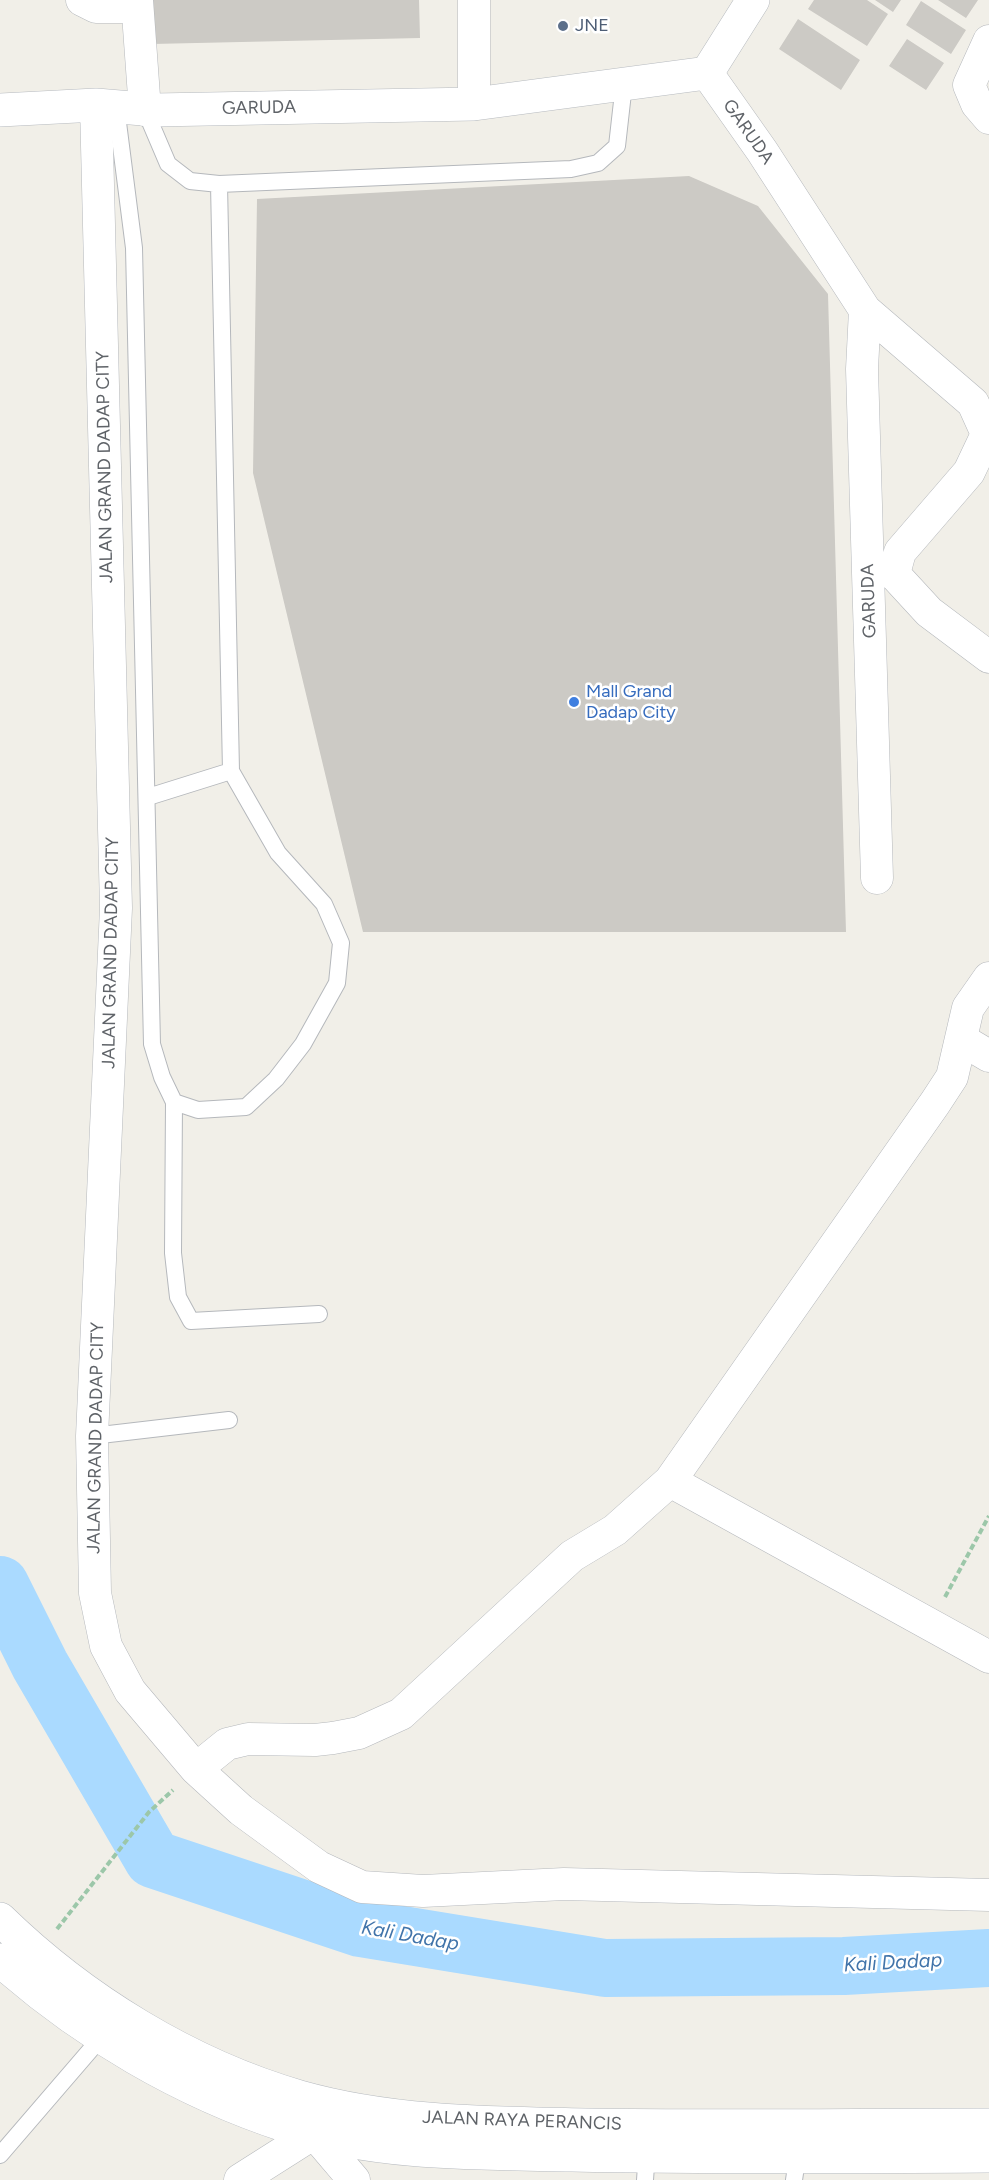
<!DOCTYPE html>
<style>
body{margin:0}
canvas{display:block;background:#f1efe8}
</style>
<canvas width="989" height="2180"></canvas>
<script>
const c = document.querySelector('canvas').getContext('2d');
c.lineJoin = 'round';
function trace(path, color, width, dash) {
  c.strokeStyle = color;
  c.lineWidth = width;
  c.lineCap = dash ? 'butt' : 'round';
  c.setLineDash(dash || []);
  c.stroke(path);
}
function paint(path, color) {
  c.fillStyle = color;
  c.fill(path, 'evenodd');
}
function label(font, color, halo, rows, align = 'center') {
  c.font = font + ' Figtree,sans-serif';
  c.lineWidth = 5;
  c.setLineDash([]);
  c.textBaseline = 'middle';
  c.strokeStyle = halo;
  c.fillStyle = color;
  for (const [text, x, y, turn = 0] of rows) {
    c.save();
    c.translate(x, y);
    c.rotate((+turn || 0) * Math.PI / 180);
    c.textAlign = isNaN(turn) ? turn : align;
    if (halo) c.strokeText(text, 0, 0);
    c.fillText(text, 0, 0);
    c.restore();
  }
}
const river = new Path2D(`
 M0,1585L40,1665L153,1859L360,1928L605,1968L844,1966L989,1958`);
const building = new Path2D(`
 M152,0H419L420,38L152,44Z
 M814,0H867L888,14L867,46L808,9Z
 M875,0H901L893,12Z
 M938,0H978L966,18Z
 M921,1L966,30L951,54L906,25Z
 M798,19L860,60L841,90L779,49Z
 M907,39L944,63L926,90L889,66Z
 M689,176L758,206L828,294L846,932H363L253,473L257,199Z`);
const path = new Path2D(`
 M945,1597L989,1516
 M57,1929L149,1812L173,1790`);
const lane = new Path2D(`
 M116,107L134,248L152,1044L162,1077L174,1102L198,1110L246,1107L276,1079L303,1044L337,983L341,943L324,904L278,853L231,771L219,184
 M145,110L168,164L190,181L219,184L571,169L598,163L617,146L624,84
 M148,797L231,771
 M174,1102L173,1253L178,1297L191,1321L319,1314
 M92,1436L229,1420
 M0,2155L105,2033
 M645,2180L647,2151
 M794,2180L798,2153`);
const street = new Path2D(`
 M82,0L96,7H137
 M137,0L145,110
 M989,41L969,85L977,104L989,118
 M707,73L762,151L865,310L862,369L877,878
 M474,104V0
 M96,105L116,908L92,1436L95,1593L106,1646L130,1691L196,1769L241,1810L319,1867L362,1887L423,1891L564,1884L989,1895
 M865,310L973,403L987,434L969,472L900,552L894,574L929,612L989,657
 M962,1040L989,1056
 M670,1481L989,1657
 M196,1769L227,1744L248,1739L315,1740L333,1738L359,1733L401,1714L572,1556L615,1530L670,1481L935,1103L952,1077L968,1008L989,978
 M314,2133L354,2180
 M240,2180L314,2133L323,2114`);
const secondary = new Path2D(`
 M0,110L96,105L155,110L474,104L707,73L753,0
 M0,1919C82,1999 189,2065 300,2097C392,2123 490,2123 586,2125C720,2127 855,2125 989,2125
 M0,1960C82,2033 182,2092 287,2126C378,2155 478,2153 572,2155C711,2158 850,2157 989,2156`);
const markers = [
 [563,26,6,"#5c6f8a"],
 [574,702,6,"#3f7fe0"]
];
const serviceNames = [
 ["JNE",575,26]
];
const streetNames = [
 ["GARUDA",259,108,-1],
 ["GARUDA",748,132,55],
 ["JALAN GRAND DADAP CITY",105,467,-91],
 ["GARUDA",869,601,-92],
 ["JALAN GRAND DADAP CITY",111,953,-89],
 ["JALAN GRAND DADAP CITY",96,1438,-89],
 ["JALAN RAYA PERANCIS",522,2121,2]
];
const shopNames = [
 ["Mall Grand",586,692],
 ["Dadap City",586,713]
];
const waterNames = [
 ["Kali Dadap",410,1936,10],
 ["Kali Dadap",893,1963,-3]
];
trace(river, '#aadaff', 58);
paint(building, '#cccac5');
trace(lane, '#b5b8bc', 18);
trace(street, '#b5b8bc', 33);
trace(secondary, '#b6babf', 34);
trace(path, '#9cc7a9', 4, [6, 3]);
trace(lane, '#fff', 16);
trace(street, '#fff', 32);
trace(secondary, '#fff', 33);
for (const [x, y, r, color] of markers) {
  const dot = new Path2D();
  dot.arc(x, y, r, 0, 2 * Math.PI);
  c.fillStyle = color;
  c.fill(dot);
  trace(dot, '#fff', 2);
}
label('18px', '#4e5e75', '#fff', serviceNames, 'left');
label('18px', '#5f6368', '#fff', streetNames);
label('18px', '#366cbe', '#fff', shopNames, 'left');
label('italic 20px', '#4174aa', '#fff', waterNames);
</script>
